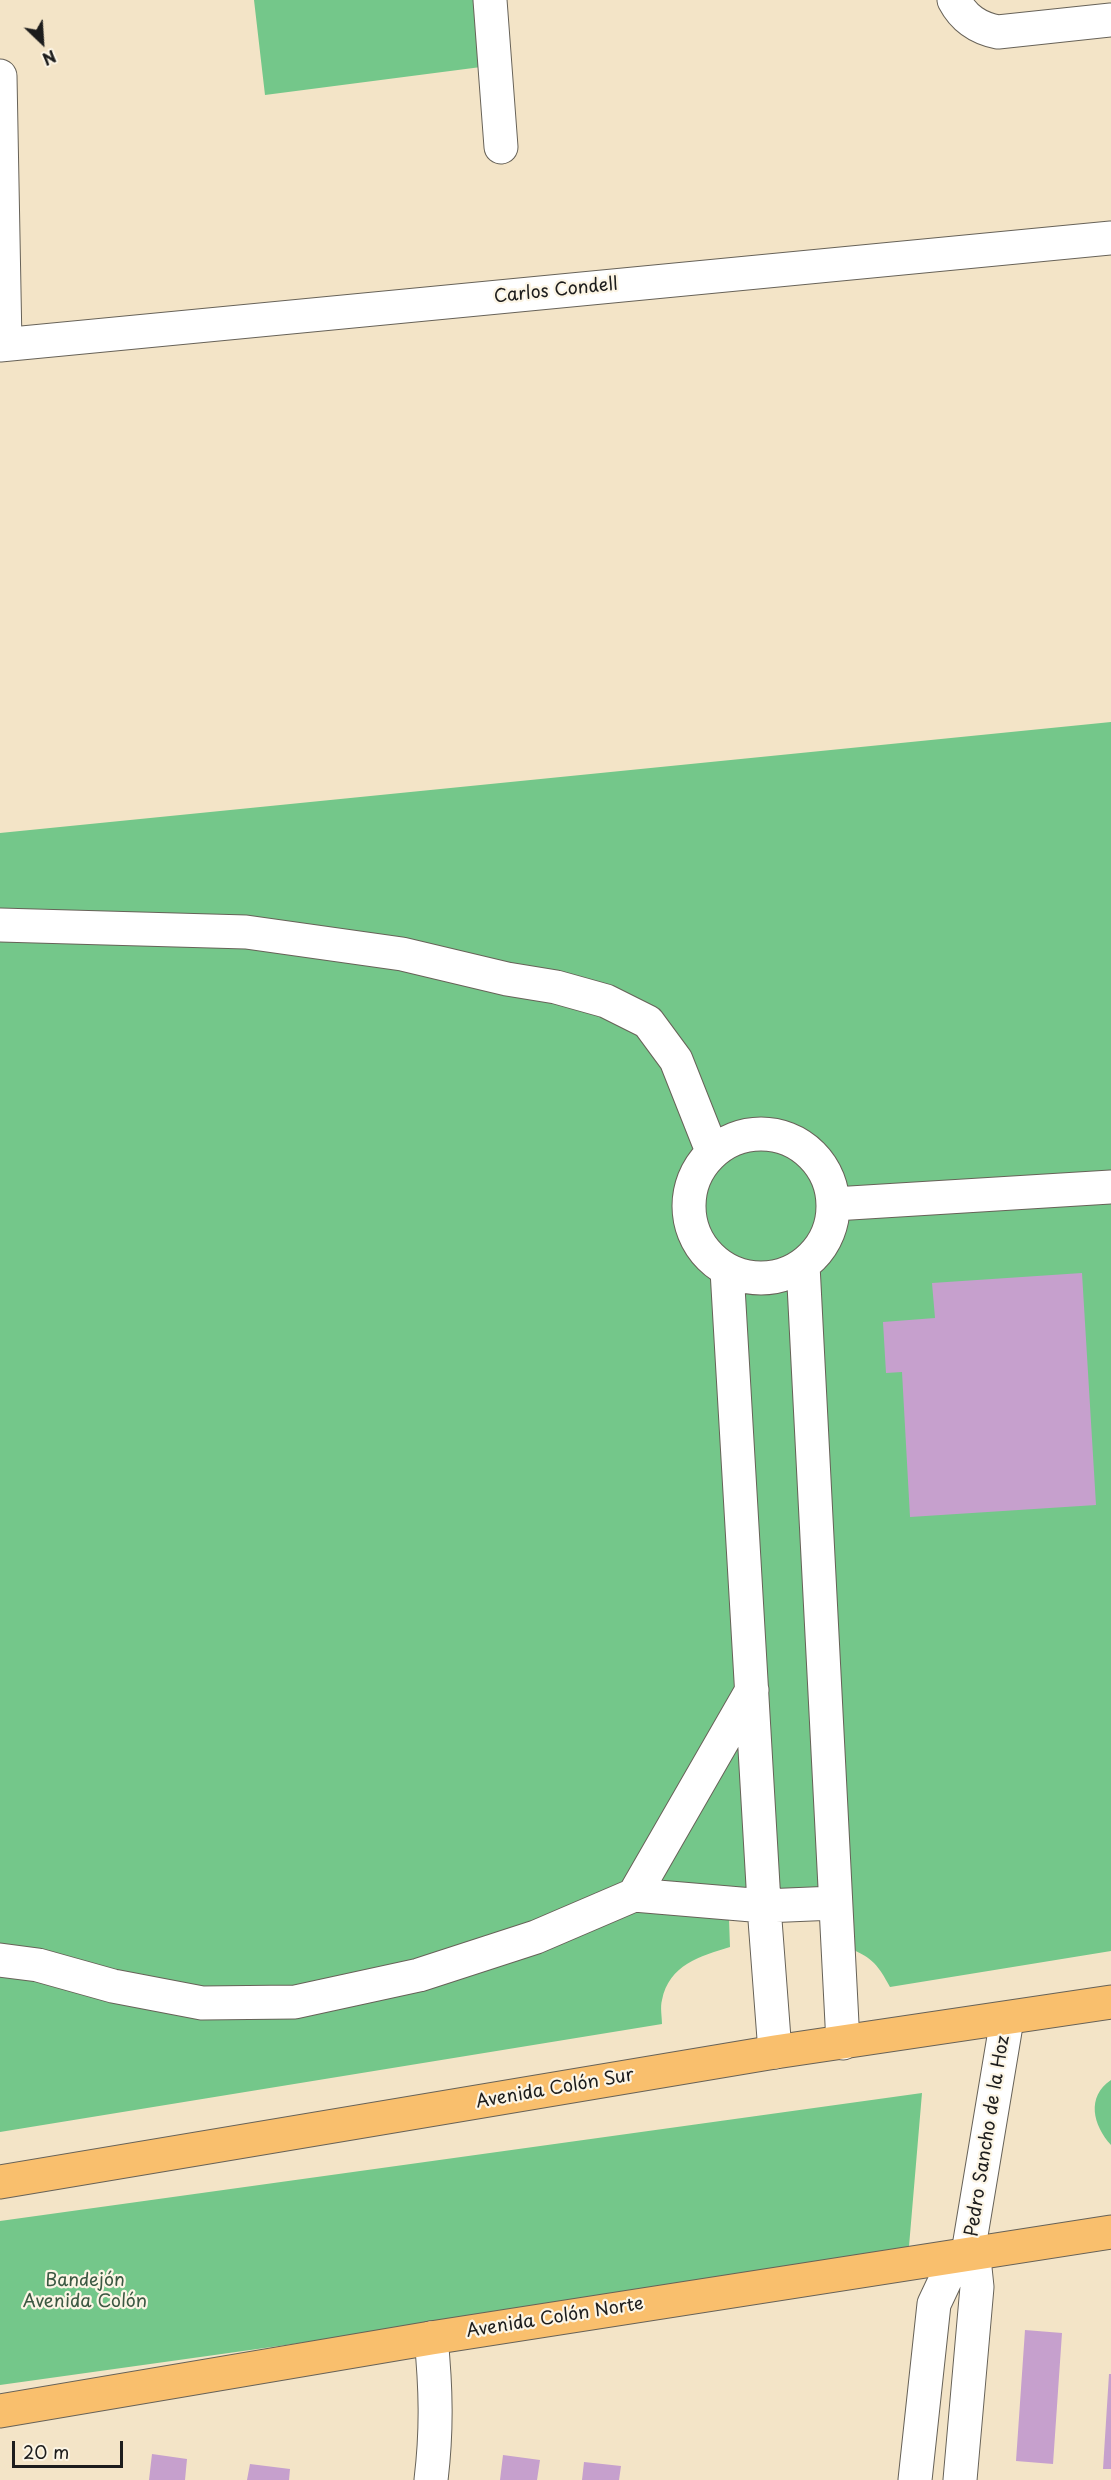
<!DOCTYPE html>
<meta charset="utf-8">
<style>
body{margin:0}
#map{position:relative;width:1111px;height:2480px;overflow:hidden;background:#f3e4c7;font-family:"Playpen Sans",sans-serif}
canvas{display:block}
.north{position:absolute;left:12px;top:12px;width:60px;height:60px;-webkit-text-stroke:4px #fcf5e5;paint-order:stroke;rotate:155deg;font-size:16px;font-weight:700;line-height:24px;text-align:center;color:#1c1c1c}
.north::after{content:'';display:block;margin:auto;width:21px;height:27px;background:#1c1c1c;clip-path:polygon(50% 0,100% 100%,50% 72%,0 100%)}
.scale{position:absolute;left:12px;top:2441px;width:111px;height:27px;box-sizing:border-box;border:3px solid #1c1c1c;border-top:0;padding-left:8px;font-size:18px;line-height:21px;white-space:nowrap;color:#1c1c1c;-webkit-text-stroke:4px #fcf5e5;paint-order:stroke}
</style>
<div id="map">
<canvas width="1111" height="2480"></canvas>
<div class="north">N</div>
<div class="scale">20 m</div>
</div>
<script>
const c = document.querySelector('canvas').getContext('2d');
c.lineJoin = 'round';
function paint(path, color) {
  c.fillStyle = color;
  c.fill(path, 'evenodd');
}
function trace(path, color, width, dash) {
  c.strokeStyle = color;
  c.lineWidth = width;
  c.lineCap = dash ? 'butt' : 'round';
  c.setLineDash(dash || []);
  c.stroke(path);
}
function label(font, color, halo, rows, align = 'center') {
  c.font = font + ' "Playpen Sans",sans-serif';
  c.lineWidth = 4.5;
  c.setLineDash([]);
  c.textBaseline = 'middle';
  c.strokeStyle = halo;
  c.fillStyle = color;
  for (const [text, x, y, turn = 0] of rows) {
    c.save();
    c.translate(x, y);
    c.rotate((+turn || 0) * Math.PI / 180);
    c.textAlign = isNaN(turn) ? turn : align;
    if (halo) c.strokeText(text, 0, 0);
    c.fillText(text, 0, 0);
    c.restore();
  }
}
const green = new Path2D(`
 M254,0H473L481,67L265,95Z
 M1111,722V1951L890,1987C878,1965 873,1958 849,1948L836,1920L729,1919L730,1947C700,1956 669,1965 662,2000C660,2007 662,2017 662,2024L0,2132V833Z
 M1111,2080V2145C1093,2125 1086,2097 1111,2080Z
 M922,2093L908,2258L0,2385V2221Z`);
const building = new Path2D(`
 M1082,1273L1096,1505L910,1517L902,1372L886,1373L883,1322L935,1318L932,1283Z
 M1025,2330L1062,2333L1053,2464L1016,2461Z
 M1109,2374H1111V2469H1103Z
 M152,2454L187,2459L185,2480H149Z
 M503,2455L540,2460L537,2480H500Z
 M584,2462L621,2466L619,2480H582Z
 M250,2464L290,2469L289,2480H247Z`);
const minor = new Path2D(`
 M490,0L501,147
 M954,0C964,19 978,28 998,32L1111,20
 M0,76L5,344
 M0,345L1111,238
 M0,925L246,932L402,954L507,979L556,987L606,1001L648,1022L676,1060L712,1151
 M689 1206a72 72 0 1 1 144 0a72 72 0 1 1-144 0Z
 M834,1204L1111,1187
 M803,1265L843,2043
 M727,1270L765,1920L775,2052
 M634,1895L752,1690
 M0,1960L38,1965L113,1986L202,2003L295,2002L419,1975L536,1937L634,1895L764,1906L835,1903
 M431,2480C437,2430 436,2388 431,2338
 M915,2480L934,2304L950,2270L968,2253
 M960,2480L977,2287L975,2268L968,2253L1007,2019`);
const major = new Path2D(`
 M0,2182L775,2052L1111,2002
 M0,2411L431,2338L1111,2232`);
const streetNames = [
 ["Carlos Condell",556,291,-6],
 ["Avenida Colón Sur",555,2089,-10],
 ["Pedro Sancho de la Hoz",988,2136,-81],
 ["Avenida Colón Norte",555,2318,-9]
];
const parkNames = [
 ["Bandejón",85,2281],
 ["Avenida Colón",85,2302]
];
paint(green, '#74c78a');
paint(building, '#c6a0cd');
trace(minor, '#676258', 35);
trace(major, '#676258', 35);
trace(minor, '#fff', 33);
trace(major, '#f9bf6d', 33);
label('18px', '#1c1c1c', '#fcf5e5', streetNames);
label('18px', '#3b5842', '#fcf5e5', parkNames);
</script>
